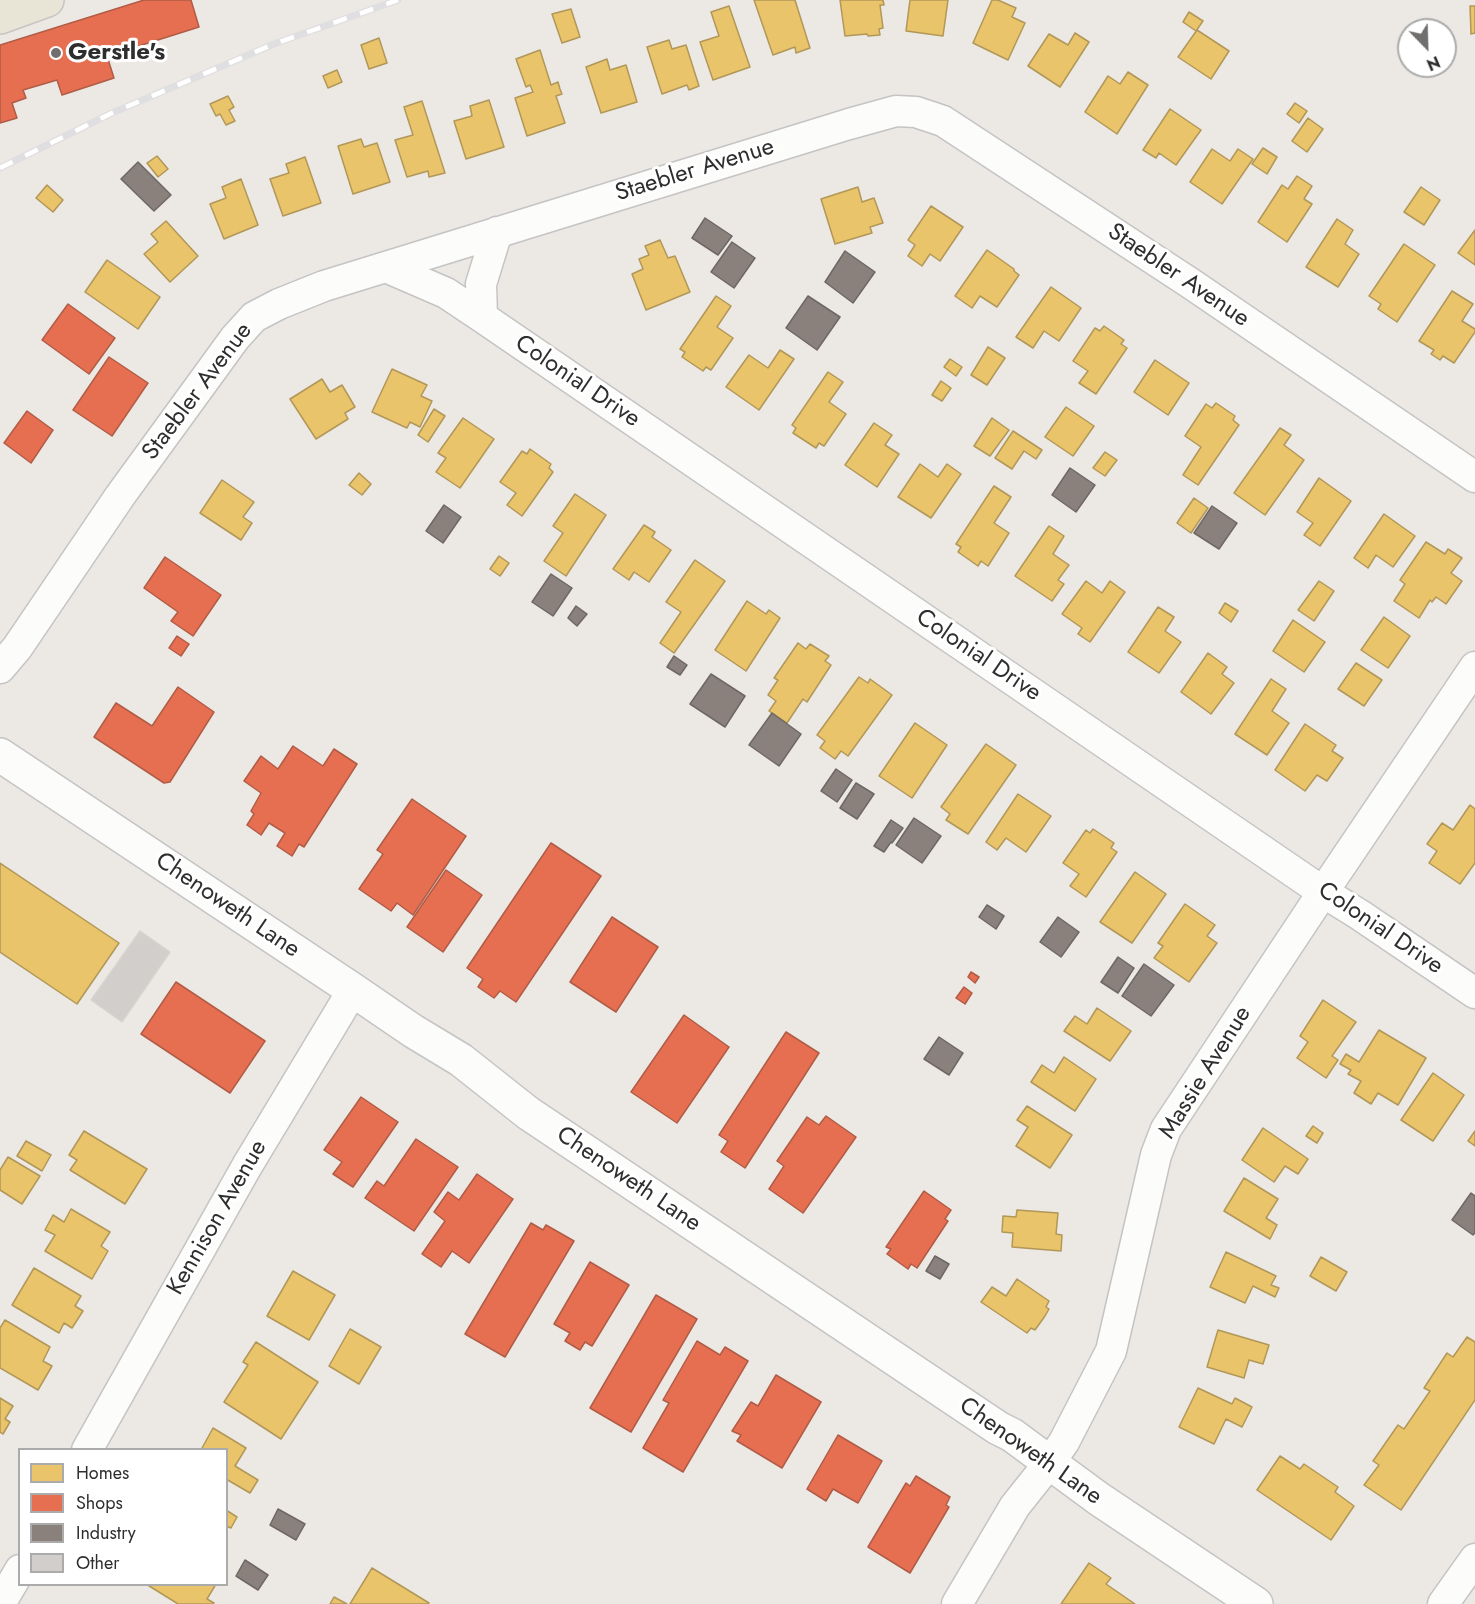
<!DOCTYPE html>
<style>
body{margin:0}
#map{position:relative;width:1475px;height:1604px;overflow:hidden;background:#ece8e4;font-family:Jost,sans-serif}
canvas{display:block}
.legend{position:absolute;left:18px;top:1448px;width:210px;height:138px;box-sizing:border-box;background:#fff;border:2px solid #ababab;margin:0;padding:8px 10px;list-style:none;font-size:18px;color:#2e2e2e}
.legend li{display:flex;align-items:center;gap:12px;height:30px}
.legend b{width:30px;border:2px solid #ababab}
.north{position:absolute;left:1397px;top:18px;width:60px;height:60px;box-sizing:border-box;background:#fff;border:2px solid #ababab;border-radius:50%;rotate:157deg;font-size:16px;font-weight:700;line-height:24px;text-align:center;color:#2e2e2e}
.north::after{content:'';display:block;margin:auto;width:21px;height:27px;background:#706f6e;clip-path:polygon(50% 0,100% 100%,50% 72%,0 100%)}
</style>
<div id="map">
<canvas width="1475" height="1604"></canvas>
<ul class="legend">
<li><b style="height:16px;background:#e9c46a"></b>Homes</li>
<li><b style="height:16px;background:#e76f51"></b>Shops</li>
<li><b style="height:16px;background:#8a817c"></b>Industry</li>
<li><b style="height:16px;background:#d1cecb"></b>Other</li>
</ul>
<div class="north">N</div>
</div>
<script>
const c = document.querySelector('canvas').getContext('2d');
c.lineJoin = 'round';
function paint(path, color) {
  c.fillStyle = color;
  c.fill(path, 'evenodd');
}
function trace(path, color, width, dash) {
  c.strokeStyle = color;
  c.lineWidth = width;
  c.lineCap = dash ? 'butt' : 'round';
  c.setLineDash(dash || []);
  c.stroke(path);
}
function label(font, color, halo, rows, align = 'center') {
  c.font = font + ' Jost,sans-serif';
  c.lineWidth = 6;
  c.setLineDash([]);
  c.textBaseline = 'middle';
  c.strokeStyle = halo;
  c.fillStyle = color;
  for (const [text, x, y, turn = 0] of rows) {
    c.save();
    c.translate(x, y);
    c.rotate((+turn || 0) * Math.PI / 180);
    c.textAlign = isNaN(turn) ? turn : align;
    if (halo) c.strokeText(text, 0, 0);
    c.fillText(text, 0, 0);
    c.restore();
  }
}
const homes = new Path2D(`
 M754,0H795L810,48L796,53L795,47L773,55Z
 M840,0H883L884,5H880L883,28L879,29L880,35L868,36L867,34L845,36Z
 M910,0H948L943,36L906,31Z
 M992,0H998L1016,8L1012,17L1025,23L1008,60L973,43Z
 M729,6L750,67L713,80L700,42L719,36L711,12Z
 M1470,6H1475V33L1471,34Z
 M571,9L580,37L562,43L552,14Z
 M1189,12L1203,21L1196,31L1183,22Z
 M1197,30L1229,51L1211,79L1178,57Z
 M1075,33L1089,42L1060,87L1028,66L1049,34L1068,45Z
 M379,38L387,63L369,69L361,45Z
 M669,40L672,49L686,45L699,86L689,90L687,85L662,94L647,47Z
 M540,50L551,85L558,82L560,89L562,94L556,96L565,123L527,136L515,98L533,92L530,85L526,87L516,59Z
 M607,59L610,70L626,65L637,102L601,113L586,67Z
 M337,70L342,82L328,88L323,76Z
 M1128,72L1148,85L1117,134L1085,112L1108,76L1120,84Z
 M228,96L234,107L229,110L235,121L226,125L220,114L216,116L210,104Z
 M489,100L504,147L466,159L454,121L472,116L470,106Z
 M422,101L445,173L429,177L428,171L407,177L395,140L413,135L404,107Z
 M1295,103L1307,111L1299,123L1287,114Z
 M1170,109L1201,130L1176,165L1159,153L1156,158L1143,150Z
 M1308,118L1323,129L1307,152L1292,141Z
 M361,139L364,147L377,143L390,182L353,194L338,146Z
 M1263,148L1277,157L1267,174L1252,164Z
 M1212,149L1230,161L1238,149L1253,159L1222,204L1190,182Z
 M157,156L168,169L158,177L147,163Z
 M305,157L321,203L283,216L270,179L289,173L286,164Z
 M1297,176L1312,186L1304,199L1312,204L1287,242L1258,222L1282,185L1288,189Z
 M241,179L258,225L224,239L210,204L226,198L222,187Z
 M47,185L63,200L53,212L36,198Z
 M858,187L862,202L874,198L883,223L870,227L872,233L835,244L821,199Z
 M1421,187L1440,200L1424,225L1404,212Z
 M931,206L963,227L940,261L930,254L922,266L908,256L915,245L908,240Z
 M1337,219L1353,230L1345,244L1359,254L1338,287L1306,267Z
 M166,221L198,256L170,282L144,254L158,242L151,234Z
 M1475,230V265L1458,253Z
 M660,240L668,258L675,256L690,292L646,310L632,274L643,269L639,259L649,255L645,246Z
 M1404,244L1435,265L1397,322L1378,309L1381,304L1369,296Z
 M987,250L1014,269V271L1019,275L997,307L980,296L972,308L955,296Z
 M107,260L160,297L138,329L85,292Z
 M1051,287L1081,308L1059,341L1044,331L1033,348L1016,337Z
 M1452,291L1473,304L1462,321L1475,329V332L1454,363L1443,356L1440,360L1431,354L1434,350L1419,341Z
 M716,296L731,306L717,327L733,338L711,370L706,367L703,371L682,357L685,352L680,349Z
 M1104,326L1124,340L1121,344L1127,348L1096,394L1079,383L1088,371L1073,361L1095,328L1100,331Z
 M988,347L1005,358L987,385L971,375Z
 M780,350L794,359L759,410L726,387L749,355L768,368Z
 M950,359L962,367L956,376L944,367Z
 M1155,360L1189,383L1168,415L1134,392Z
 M392,369L427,385L421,396L432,401L420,427L410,422L407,428L372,412Z
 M828,372L843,382L829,402L846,414L824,446L819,443L816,448L793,433L796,428L792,425Z
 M322,379L330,392L342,385L355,407L345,413L348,419L316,439L290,399Z
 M941,381L951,388L942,401L932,395Z
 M1216,403L1235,416L1233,420L1239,425L1198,485L1183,475L1201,447L1185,436L1206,404L1212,408Z
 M1066,407L1094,426L1073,456L1045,437Z
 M434,409L445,416L428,442L418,435Z
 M463,418L494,439L460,488L436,472L446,458L438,453Z
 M992,418L1009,430L990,456L974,446Z
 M874,423L892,435L885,445L899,454L877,487L845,465Z
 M1280,428L1291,435L1284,445L1304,460L1265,515L1234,493Z
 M1013,431L1042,450L1036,459L1024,451L1012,469L995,458Z
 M530,449L551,464L549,468L553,472L522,516L507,505L516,493L500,482L522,451L527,454Z
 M1105,452L1117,460L1105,476L1093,468Z
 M920,464L938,477L947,464L961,474L931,518L898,497Z
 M359,473L371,484L362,495L349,485Z
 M1319,478L1351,501L1320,546L1304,535L1313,523L1297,512Z
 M222,480L254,502L243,517L252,523L241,540L200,513Z
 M994,486L1011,497L994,523L1009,533L988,566L981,561L978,566L958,552L961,547L956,544Z
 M575,494L606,515L566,576L544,561L563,533L553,526Z
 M1194,498L1208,508L1191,533L1177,523Z
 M1384,514L1415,536L1393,567L1376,555L1368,568L1354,558Z
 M644,525L655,532L652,537L671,550L649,582L634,572L629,580L613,569Z
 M1049,526L1064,536L1053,554L1069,565L1058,580L1064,584L1052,601L1015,576Z
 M1426,542L1445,554L1448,549L1462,558L1451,573L1462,581L1446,604L1436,597L1432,602L1430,600L1419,618L1394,601L1405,584L1400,580Z
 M499,556L509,563L500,576L490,569Z
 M695,560L725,581L674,653L660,643L681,612L666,602Z
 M1086,581L1102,593L1110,581L1125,592L1090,642L1078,634L1082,628L1062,614Z
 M1319,581L1334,591L1314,621L1298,610Z
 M747,601L766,614L769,610L780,618L746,671L715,650Z
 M1225,603L1238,611L1231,622L1219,613Z
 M1158,607L1174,617L1165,631L1181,642L1159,673L1128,652Z
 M1384,617L1410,636L1388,668L1361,650Z
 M1293,620L1325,642L1304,672L1273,651Z
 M798,643L806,649L810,644L829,656L825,661L831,665L807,702L803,699L787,723L769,711L776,701L768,695L778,680L774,678Z
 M1208,653L1227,667L1222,674L1234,683L1211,714L1181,692Z
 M1356,663L1382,680L1364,706L1338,689Z
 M859,677L868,683L870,679L892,695L848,756L841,751L835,759L820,748L825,741L817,735Z
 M1271,679L1286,689L1272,711L1289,723L1267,755L1235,734Z
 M915,723L947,745L912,798L879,776Z
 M1305,724L1336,745L1332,751L1343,758L1327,781L1317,775L1305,791L1275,770Z
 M986,744L1016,765L968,834L946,820L950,814L941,807Z
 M1018,794L1051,816L1026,852L1006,838L997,850L986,842Z
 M1470,805L1475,809V863L1460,884L1429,863L1437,851L1427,844L1442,823L1453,830Z
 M1093,829L1114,843L1111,848L1117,852L1086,897L1070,886L1079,874L1063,863L1086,830L1090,833Z
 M0,863L119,943L77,1004L0,952Z
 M1135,872L1166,894L1132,943L1100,922Z
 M1185,904L1215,925L1207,936L1217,943L1189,982L1154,958L1163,946L1158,943Z
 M1323,1000L1356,1022L1332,1056L1338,1060L1326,1078L1297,1058L1308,1042L1300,1036Z
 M1097,1008L1131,1031L1110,1061L1064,1031L1075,1016L1087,1024Z
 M1379,1030L1426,1058L1398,1105L1378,1093L1371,1104L1354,1093L1361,1081L1348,1074L1351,1070L1340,1064L1346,1054L1359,1062Z
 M1064,1057L1096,1079L1075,1111L1031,1082L1042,1065L1054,1073Z
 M1433,1073L1464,1095L1433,1141L1401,1120Z
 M1027,1106L1072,1135L1050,1168L1016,1146L1028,1127L1017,1120Z
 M1313,1126L1323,1133L1317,1143L1306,1136Z
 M1263,1128L1308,1159L1298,1174L1285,1166L1274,1182L1242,1160Z
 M84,1131L147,1169L125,1204L70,1170L77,1160L69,1155Z
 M1475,1131V1146L1468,1141Z
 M26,1141L51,1155L42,1171L17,1156Z
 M8,1157L40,1176L22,1204L0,1190V1170Z
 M1244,1178L1278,1199L1266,1218L1277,1225L1270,1239L1224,1211Z
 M71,1209L110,1232L101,1246L108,1251L92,1279L45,1251L55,1235L45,1230L53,1215L64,1222Z
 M1017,1210L1058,1213L1056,1234L1062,1235L1061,1251L1012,1247L1013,1233L1002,1232L1003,1216L1016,1217Z
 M1226,1252L1276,1276L1271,1285L1279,1288L1275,1297L1253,1286L1245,1303L1210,1287Z
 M1321,1257L1347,1272L1336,1291L1310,1276Z
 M34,1268L81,1296L75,1306L83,1311L72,1328L64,1323L59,1333L12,1305Z
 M293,1271L335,1295L309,1340L267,1316Z
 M1017,1279L1049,1301L1046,1307L1049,1309L1045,1316L1035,1330L1031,1328L1027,1333L981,1302L992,1287L1006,1296Z
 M5,1320L50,1347L43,1361L52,1366L38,1390L0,1368V1328Z
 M350,1329L381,1347L359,1384L329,1366Z
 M1218,1330L1269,1345L1263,1364L1249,1360L1244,1378L1207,1367Z
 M1467,1337L1475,1342V1400L1401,1510L1364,1485L1379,1465L1373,1461L1398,1425L1404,1429L1430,1391L1424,1388L1447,1353L1453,1357Z
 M256,1342L318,1382L281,1439L224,1402L248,1365L243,1362Z
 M1198,1388L1232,1404L1235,1398L1252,1407L1242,1427L1226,1419L1214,1444L1179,1427Z
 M0,1398L13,1406L5,1419L10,1422L3,1434L0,1432Z
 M213,1428L246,1448L235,1466L258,1480L250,1493L226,1479V1450H201Z
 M1280,1456L1300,1469L1304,1464L1338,1487L1335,1492L1354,1506L1331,1540L1257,1490Z
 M226,1510L237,1517L231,1528L226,1526Z
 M1089,1563L1111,1578L1106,1584L1135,1604H1061Z
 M372,1568L429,1603L428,1604H350Z
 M146,1584H216L207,1599L214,1603L213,1604H178Z
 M334,1597L347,1604H330Z`);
const shops = new Path2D(`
 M144,0H191L199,27L107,56L114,78L62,95L57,80L23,90L26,98L12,103L17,118L0,123V45Z
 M68,304L115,338L89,374L42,340Z
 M109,357L148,383L112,436L73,410Z
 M27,411L53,430L31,463L4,443Z
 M165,557L221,595L193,636L171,621L178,612L144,588Z
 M177,636L189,644L181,656L169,648Z
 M178,687L214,712L170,782L164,783L94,737L116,703L152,726Z
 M293,746L323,766L334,749L357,764L304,847L299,844L292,856L277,846L285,833L269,823L261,835L247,825L254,814L251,811L261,793L244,781L261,756L278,769Z
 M412,799L466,836L413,915L397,903L391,911L359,889L383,854L377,850Z
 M551,843L601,876L516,1002L500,991L494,998L478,987L483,979L467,968Z
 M446,870L482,895L443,952L407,927Z
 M612,917L658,947L616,1012L570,982Z
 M971,972L979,977L975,983L968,977Z
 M176,982L265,1041L230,1093L141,1034Z
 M964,987L972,993L965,1004L956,998Z
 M684,1015L729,1047L677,1123L631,1092Z
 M786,1032L819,1053L745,1168L721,1152L728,1141L719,1135Z
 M361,1097L398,1122L353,1187L333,1174L342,1162L324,1150Z
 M826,1116L856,1137L803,1213L769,1189L784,1166L777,1161L807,1117L819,1125Z
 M416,1139L458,1167L414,1231L365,1198L377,1181L384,1186Z
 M477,1174L513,1199L469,1263L452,1251L441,1267L422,1254L445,1221L434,1212L448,1192L459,1200Z
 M924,1191L951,1210L945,1219L948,1221L917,1268L911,1264L908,1269L887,1254L891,1249L886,1247Z
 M531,1223L543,1230L546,1225L574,1241L505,1357L465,1334Z
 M590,1262L629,1285L592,1346L585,1342L580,1350L565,1341L570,1333L554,1324Z
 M656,1295L697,1319L631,1432L590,1408Z
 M697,1341L720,1355L725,1347L748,1361L683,1472L643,1448L669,1403L663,1400Z
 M776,1375L821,1402L782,1468L737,1441L741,1435L732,1431L751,1402L758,1406Z
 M838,1435L882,1461L858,1503L833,1489L826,1501L807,1489Z
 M916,1476L950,1497L946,1505L949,1507L910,1573L868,1547L906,1483L910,1486Z`);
const industry = new Path2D(`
 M138,162L171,195L154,211L121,179Z
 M705,218L732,236L718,255L692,238Z
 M732,242L755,258L734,288L711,272Z
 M845,251L875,272L853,303L825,282Z
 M808,296L840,317L817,350L786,328Z
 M1070,468L1095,485L1076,512L1052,495Z
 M444,505L461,517L443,543L426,531Z
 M1212,506L1237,523L1219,549L1194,533Z
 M551,574L572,588L553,616L532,602Z
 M576,606L587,614L577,626L568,618Z
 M674,656L687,665L680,675L667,667Z
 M711,674L745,696L725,727L690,704Z
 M772,713L801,734L779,766L749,745Z
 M836,769L852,780L837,802L821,791Z
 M856,783L874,794L857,819L840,808Z
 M914,818L941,836L922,863L896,845Z
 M891,820L903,828L892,843L891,842L884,852L874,846Z
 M987,905L1004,916L996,929L979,917Z
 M1058,917L1079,932L1061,957L1040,942Z
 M1118,957L1134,968L1118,993L1101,982Z
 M1144,964L1174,985L1151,1016L1122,996Z
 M939,1037L963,1053L949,1075L924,1059Z
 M1471,1193L1475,1196V1233L1473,1235L1452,1220Z
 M935,1256L949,1264L940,1279L926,1271Z
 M278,1509L305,1524L296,1540L270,1525Z
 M245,1560L268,1575L258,1590L236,1576Z`);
const building = new Path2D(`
 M140,931L170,952L122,1022L91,1000Z`);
const street = new Path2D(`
 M386,267L446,293L482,317L1323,892L1360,915L1475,993
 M482,317L481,284L497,232
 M0,668L17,648L120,496L235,338L254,317L279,304L324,286L849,124L896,111L916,112L943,121L1190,283L1475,477
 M87,1450L247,1166L353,990
 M0,1604L20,1570
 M957,1604L1015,1506L1050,1462L1064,1442L1111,1351L1156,1155L1166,1129L1323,892L1475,667
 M1443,1604L1475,1559`);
const secondary = new Path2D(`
 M0,755L353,990L413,1031L461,1060L528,1113L998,1428L1012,1435L1099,1499L1256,1604`);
const primary = new Path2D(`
 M0,17L47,0`);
const rail = new Path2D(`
 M0,168L112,113L274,44L398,0`);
const markers = [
 [56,53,6,"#706f6e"]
];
const poiNames = [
 ["Gerstle's",68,53]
];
const streetNames = [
 ["Staebler Avenue",695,171,-17],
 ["Staebler Avenue",1178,276,34],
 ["Colonial Drive",577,382,34],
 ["Staebler Avenue",198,392,-53],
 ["Colonial Drive",978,656,34],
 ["Chenoweth Lane",227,906,34],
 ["Colonial Drive",1380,929,34],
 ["Massie Avenue",1206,1073,-58],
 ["Chenoweth Lane",628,1180,34],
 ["Kennison Avenue",218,1218,-60],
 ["Chenoweth Lane",1030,1452,35]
];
paint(homes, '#e9c46a');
trace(homes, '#b19758', 1.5);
paint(shops, '#e76f51');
trace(shops, '#b05c46', 1.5);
paint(industry, '#8a817c');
trace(industry, '#6e6865', 1.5);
paint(building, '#d1cecb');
trace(building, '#d7d4d0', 1.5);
trace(street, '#c5c4c5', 33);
trace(secondary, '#c5c4c5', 36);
trace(primary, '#c6c5c4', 36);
trace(street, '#fcfcfb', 30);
trace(secondary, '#fcfcfb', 33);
trace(primary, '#e8e4d6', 33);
trace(rail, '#dfdfe1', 7);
trace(rail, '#fff', 4.5, [14]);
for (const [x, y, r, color] of markers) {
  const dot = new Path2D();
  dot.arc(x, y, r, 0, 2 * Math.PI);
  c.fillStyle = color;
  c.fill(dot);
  trace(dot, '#fff', 2);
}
label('bold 24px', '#2e2e2e', '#fff', poiNames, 'left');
label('24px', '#2e2e2e', '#fff', streetNames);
</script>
